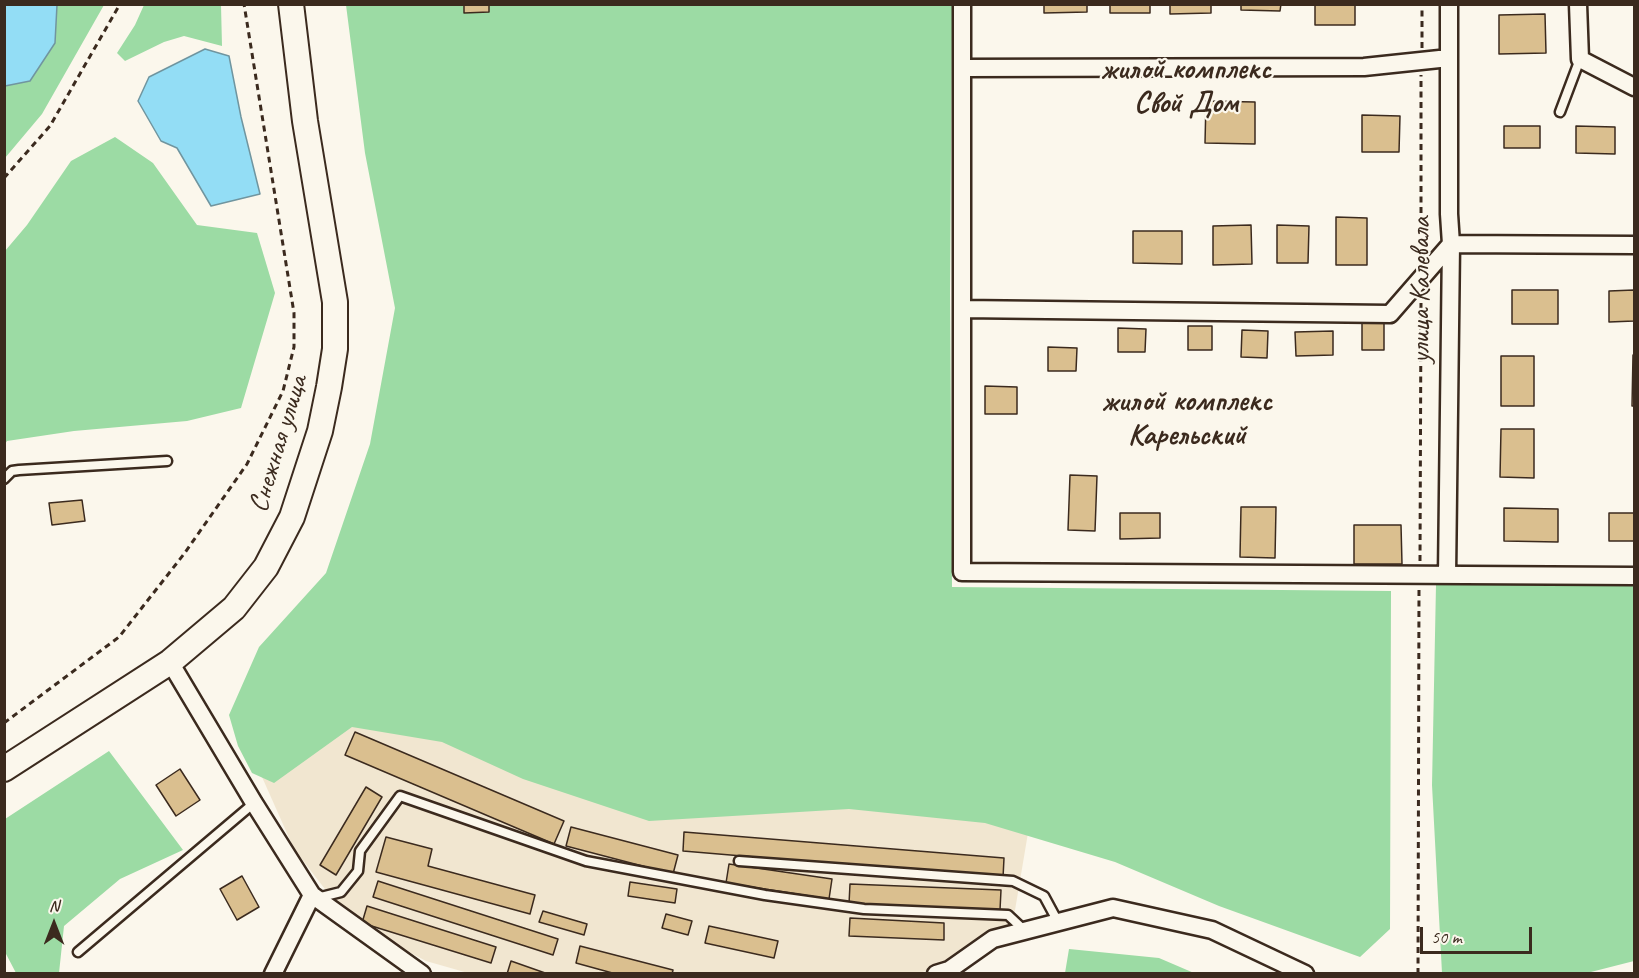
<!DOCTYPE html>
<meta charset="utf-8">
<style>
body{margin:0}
#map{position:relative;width:1639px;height:978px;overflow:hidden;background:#fbf7ec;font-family:Caveat,sans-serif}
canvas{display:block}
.frame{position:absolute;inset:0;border:6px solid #3b2a1e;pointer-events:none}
.north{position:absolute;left:24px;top:894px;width:60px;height:60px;-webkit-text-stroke:4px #fbf7ec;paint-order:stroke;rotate:0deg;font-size:16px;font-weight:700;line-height:24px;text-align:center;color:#3b2a1e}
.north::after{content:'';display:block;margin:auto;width:21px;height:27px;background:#3b2a1e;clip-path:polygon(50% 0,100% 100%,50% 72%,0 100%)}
.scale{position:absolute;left:1420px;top:927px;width:112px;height:27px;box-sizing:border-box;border:3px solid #3b2a1e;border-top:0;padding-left:8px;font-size:18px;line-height:21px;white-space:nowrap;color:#3b2a1e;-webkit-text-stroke:4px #fbf7ec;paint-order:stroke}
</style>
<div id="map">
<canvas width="1639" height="978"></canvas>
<div class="frame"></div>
<div class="north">N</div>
<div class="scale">50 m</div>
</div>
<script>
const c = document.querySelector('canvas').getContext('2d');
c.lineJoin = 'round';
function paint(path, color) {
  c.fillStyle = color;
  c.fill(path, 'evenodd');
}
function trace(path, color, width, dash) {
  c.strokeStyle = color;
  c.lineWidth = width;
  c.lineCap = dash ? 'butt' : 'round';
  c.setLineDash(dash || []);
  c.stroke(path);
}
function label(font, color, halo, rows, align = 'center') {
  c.font = font + ' Caveat,sans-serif';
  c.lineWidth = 4.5;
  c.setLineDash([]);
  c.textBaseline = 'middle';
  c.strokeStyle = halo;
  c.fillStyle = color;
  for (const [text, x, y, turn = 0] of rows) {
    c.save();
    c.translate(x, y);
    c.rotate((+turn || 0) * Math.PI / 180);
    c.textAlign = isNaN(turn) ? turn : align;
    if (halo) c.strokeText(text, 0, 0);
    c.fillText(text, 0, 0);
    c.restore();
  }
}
const built = new Path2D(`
 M345,724L1029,827L1012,928L941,967L915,974L468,973L426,961L363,928L328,893L294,849L262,777Z`);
const green = new Path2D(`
 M57,5H104L42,114L5,158V86L30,81L55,43Z
 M144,5H221L222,46L184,36L164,42L125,61L117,53L135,25Z
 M346,5H952L950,293L952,587L1391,591L1390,929L1360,957L1219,906L1115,862L985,823L849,809L649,821L523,779L442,742L352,727L274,783L252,773L238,746L229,715L259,647L326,573L370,444L395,308L365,153Z
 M115,137L153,163L197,225L257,233L275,293L241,408L187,421L74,431L7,441L5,444V251L27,225L71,161Z
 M1634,584V961L1587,973H1442L1432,785L1436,585Z
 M109,751L183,850L120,879L64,926L59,973H16L5,952V819Z
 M1069,949L1159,958L1194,973H1065Z`);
const water = new Path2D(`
 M5,4L57,5L55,43L30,81L5,86Z
 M205,49L229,56L241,117L260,194L211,206L177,148L161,141L138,101L149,77Z`);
const building = new Path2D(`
 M464,4H489V12L464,13Z
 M1044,4H1087V12L1044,13Z
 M1110,4H1150V13H1110Z
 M1170,4H1211V13L1170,14Z
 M1241,4H1281L1280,11L1241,10Z
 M1315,4H1355V25H1315Z
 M1545,14L1546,53L1499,54V15Z
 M1206,101L1255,102V144L1205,143Z
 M1362,115L1400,116L1399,152H1362Z
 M1504,126H1540V148H1504Z
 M1576,126L1615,127V154L1576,153Z
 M1336,217L1367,218V265H1336Z
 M1251,225L1252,264L1213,265V226Z
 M1277,225L1309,226L1308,263H1277Z
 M1133,231H1182V264L1133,263Z
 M1512,290H1558V324H1512Z
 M1634,290V321L1609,322V291Z
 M1362,321H1384V350H1362Z
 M1188,326H1212V350H1188Z
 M1118,328L1146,329L1145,352H1118Z
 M1242,330L1268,331L1267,358L1241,357Z
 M1333,331V355L1296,356L1295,332Z
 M1048,347L1077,348L1076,371H1048Z
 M1633,355H1634V406H1632Z
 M1501,356H1534V406H1501Z
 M985,386L1017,387V414H985Z
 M1501,429H1534V478L1500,477Z
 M1070,475L1097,476L1095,531L1068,530Z
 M82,500L85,521L52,525L49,503Z
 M1241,507H1276L1275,558L1240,557Z
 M1504,508L1558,509V542L1504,541Z
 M1120,513H1160V538L1120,539Z
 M1609,513H1634V541H1609Z
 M1354,525H1401L1402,564H1354Z
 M355,732L564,821L554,844L345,755Z
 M180,769L200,800L176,816L156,785Z
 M366,787L382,797L336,875L320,865Z
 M571,827L678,855L673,874L566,846Z
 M684,832L1004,858L1003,878L683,851Z
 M386,837L432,849L428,866L535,895L530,914L376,872Z
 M729,864L832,879L829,899L726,883Z
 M242,876L259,907L237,920L220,889Z
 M378,881L558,939L553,955L373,897Z
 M630,882L677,889L675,903L628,896Z
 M850,884L1001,890L1000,910L849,904Z
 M367,906L496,947L491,963L362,923Z
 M543,911L587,924L584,935L539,922Z
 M666,914L692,921L688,935L662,928Z
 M850,918L944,923V940L849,936Z
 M709,926L778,941L774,958L705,943Z
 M580,946L673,970L672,974H616L576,963Z
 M511,961L548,974H507Z`);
const path = new Path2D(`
 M1422,48V4
 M4,178L50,126L120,4
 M1421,255V75
 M1420,561L1421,303
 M4,723L119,637L184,554L247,464L283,391L294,347V313L244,4
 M1418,974L1419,588`);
const lane = new Path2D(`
 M1560,112L1580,59
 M4,479L12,471L19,470L167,461
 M739,861L1013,881L1044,896L1058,922
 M317,898L341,892L358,871L360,851L400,796L586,861L765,895L864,909L1008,915L1024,930
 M78,952L254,803`);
const street = new Path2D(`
 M962,4V309
 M1578,4L1580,59L1634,87
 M962,68L1364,67L1449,58
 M1634,245L1451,244L1390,314L962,309V572L1634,576
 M1447,575L1451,244L1449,214V4
 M170,662L254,803L312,895L422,974
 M273,974L312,895
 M936,974L949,970L993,939L1113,908L1212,930L1305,974`);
const secondary = new Path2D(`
 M4,769L170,662L234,608L266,567L292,517L320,431L329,387L335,349V302L305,121L291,4`);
const streetNames = [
 ["улица Калевала",1422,290,-90],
 ["Снежная улица",279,444,-73]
];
const neighbourhoodNames = [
 ["жилой комплекс",1186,70],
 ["Свой Дом",1186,104],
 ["жилой комплекс",1187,402],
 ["Карельский",1187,436]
];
paint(built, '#f1e6d0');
paint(green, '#9cdba4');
paint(water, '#93ddf5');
trace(water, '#70959f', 1.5);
paint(building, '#dabf8f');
trace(building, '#3b2a1e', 1.5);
trace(lane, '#3b2a1e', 13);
trace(street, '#3b2a1e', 21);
trace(secondary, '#3b2a1e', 28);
trace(path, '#3b2a1e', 3, [6, 4.5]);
trace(lane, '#fbf7ec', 8);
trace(street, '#fbf7ec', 16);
trace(secondary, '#fbf7ec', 24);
label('28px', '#3b2a1e', '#fbf7ec', streetNames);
label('bold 30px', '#3b2a1e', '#fbf7ec', neighbourhoodNames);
</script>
